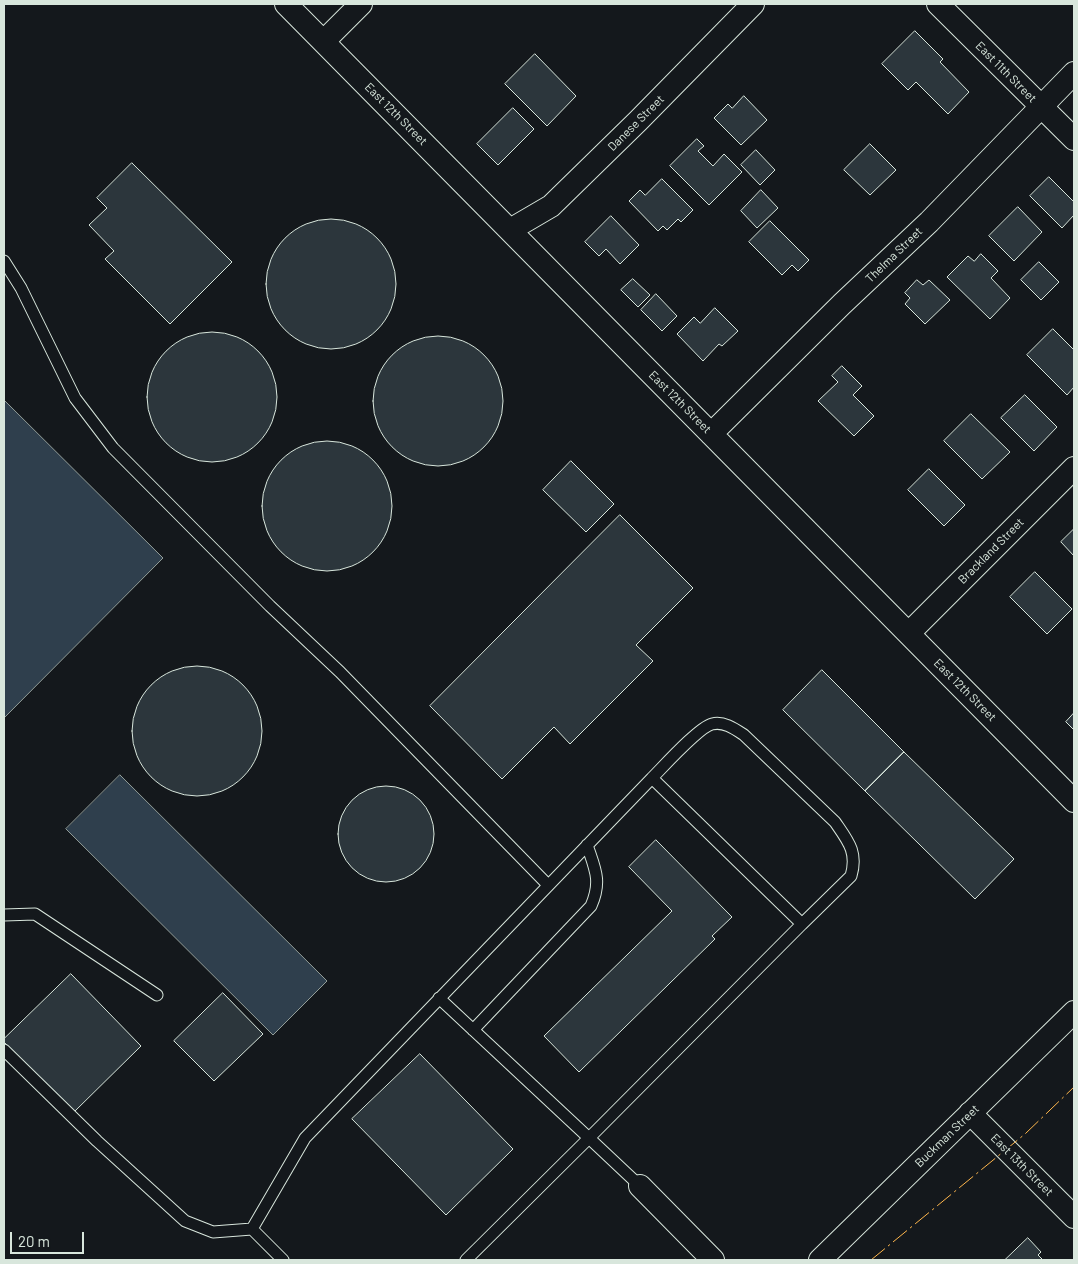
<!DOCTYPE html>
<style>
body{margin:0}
#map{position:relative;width:1078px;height:1264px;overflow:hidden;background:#14181c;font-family:Barlow,sans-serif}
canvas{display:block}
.frame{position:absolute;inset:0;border:5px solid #d8e6dc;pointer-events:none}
.scale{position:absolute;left:10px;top:1232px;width:74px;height:22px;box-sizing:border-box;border:2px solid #d8e6dc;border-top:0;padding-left:6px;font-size:15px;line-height:18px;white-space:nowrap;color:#d8e6dc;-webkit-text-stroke:4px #14181c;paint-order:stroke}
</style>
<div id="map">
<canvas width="1078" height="1264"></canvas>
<div class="frame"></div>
<div class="scale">20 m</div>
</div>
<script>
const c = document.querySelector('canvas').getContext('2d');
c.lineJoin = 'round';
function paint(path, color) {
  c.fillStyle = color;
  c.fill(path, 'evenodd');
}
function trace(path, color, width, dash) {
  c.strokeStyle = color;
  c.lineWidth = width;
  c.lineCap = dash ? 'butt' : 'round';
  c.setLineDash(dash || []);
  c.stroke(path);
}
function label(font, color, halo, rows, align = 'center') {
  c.font = font + ' Barlow,sans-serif';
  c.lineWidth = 4;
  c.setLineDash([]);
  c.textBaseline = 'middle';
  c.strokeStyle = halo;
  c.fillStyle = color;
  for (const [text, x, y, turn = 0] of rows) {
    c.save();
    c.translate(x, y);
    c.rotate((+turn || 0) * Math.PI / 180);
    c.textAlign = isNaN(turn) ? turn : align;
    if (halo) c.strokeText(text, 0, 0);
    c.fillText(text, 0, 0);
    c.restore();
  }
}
const water = new Path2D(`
 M4,400L163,558L5,717L4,716Z
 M120,775L327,981L273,1035L66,829Z`);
const building = new Path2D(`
 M915,31L943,59L940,62L969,92L948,114L916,82L908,90L882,64Z
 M535,54L576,96L547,126L505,84Z
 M744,96L767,120L741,145L714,118L728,104L732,108Z
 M513,108L534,129L498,165L477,144Z
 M697,139L704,146L698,151L713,166L724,154L742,172L709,205L670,166Z
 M870,144L896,170L870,195L844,170Z
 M756,150L775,170L760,185L741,165Z
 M132,163L232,262L170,324L105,259L114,251L89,225L107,208L97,198Z
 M1049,177L1074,202V215L1062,228L1030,196Z
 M662,179L693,210L681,222L678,219L667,230L663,226L658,231L629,201L640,190L645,195Z
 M761,190L778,208L757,228L741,211Z
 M1018,207L1042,232L1014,261L989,236Z
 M611,216L639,245L620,264L606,249L599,256L585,242Z
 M266 284a65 65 0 1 1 130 0a65 65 0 1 1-130 0Z
 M770,221L809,260L798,271L792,265L782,275L749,242Z
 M981,254L998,271L991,278L1010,298L990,319L947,277L968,256L974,261Z
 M1039,262L1059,282L1041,300L1021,280Z
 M633,279L650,295L638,307L621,290Z
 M917,280L923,285L929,280L950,300L925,324L905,304L910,298L905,293Z
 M656,294L677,316L662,331L641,310Z
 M715,308L738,331L722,346L719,344L703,361L677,334L694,317L700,323Z
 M1053,329L1074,350V387L1067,395L1027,355Z
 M147 397a65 65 0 1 1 130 0a65 65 0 1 1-130 0Z
 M373 401a65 65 0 1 1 130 0a65 65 0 1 1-130 0Z
 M842,366L862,386L853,395L874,416L854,436L818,401L838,382L832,376Z
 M1025,395L1057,427L1034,451L1001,418Z
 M971,414L1010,452L982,479L944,441Z
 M262 506a65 65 0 1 1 130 0a65 65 0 1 1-130 0Z
 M571,461L614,504L586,532L543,490Z
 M929,469L965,505L944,526L908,490Z
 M620,515L693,588L636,645L653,661L570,744L554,727L502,779L430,706Z
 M1074,529V556L1061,542Z
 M1035,572L1072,609L1047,634L1010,597Z
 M132 731a65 65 0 1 1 130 0a65 65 0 1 1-130 0Z
 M822,670L904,752L865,791L783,710Z
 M1074,713V730L1066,722Z
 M904,752L1014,859L975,899L865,791Z
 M338 834a48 48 0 1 1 96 0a48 48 0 1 1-96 0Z
 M656,840L732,917L712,936L715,939L579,1072L544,1036L672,911L629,867Z
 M71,974L141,1046L73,1113L4,1042V1039Z
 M223,993L263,1034L214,1081L174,1041Z
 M420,1054L513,1149L446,1215L352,1119Z
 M1028,1238L1041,1252L1038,1255L1043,1260H1005Z`);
const service = new Path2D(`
 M4,261L21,288L75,398L113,448L270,606L340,672L548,885
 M652,778C663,767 699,727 712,724C724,721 735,729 744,735L835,822C848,841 858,852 851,876L802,924
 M4,915L35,914L157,995
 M473,1030L591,906C602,881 595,869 587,845
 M4,1050L97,1141L185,1221L213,1232L252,1229L283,1260
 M252,1229L305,1138L652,778L802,924L589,1138L439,998
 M466,1260L589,1138L640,1186`);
const minor = new Path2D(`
 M286,4L1074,801
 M938,4L1074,139
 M324,41L361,4
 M510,230L551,206L638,121L753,4
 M711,434L842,304L929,222L1074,73
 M909,633L1074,468
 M970,1113L1074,1217
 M640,1186L713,1260
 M820,1260L1074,1012`);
const power = new Path2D(`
 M871,1260L1025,1134L1074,1087`);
const streetNames = [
 ["East 11th Street",1006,72,45],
 ["East 12th Street",396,114,45],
 ["Danese Street",636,123,-45],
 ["Thelma Street",894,255,-44],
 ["East 12th Street",680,402,45],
 ["Brackland Street",991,551,-45],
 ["East 12th Street",965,690,45],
 ["Buckman Street",947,1136,-44],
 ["East 13th Street",1022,1165,45]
];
paint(water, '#2f3f4d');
trace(water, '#939e99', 1);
paint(building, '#2c363c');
trace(building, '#d8e6dc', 1);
trace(service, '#d8e6dc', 13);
trace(minor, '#d8e6dc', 24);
trace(service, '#14181c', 11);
trace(minor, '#14181c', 22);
trace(power, '#ffb74d', 1, [18, 4, 2.5, 4]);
label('12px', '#d8e6dc', '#14181c', streetNames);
</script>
